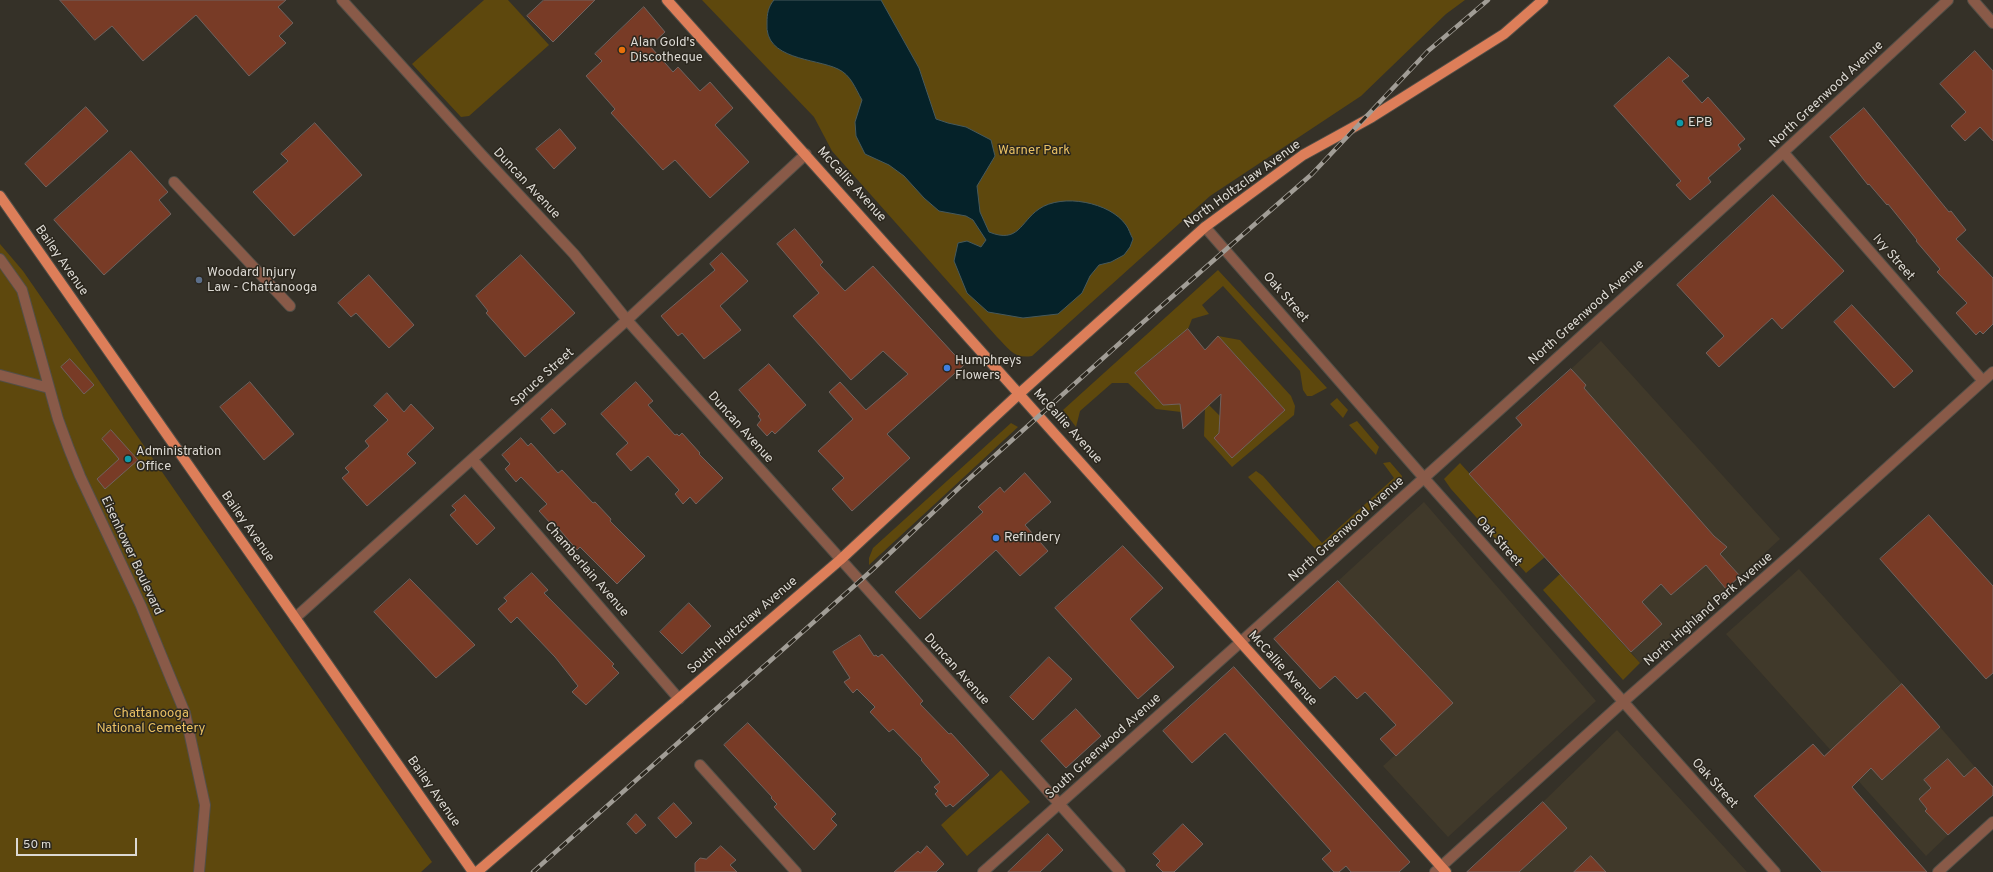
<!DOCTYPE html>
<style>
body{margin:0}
#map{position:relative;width:1993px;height:872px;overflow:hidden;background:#353128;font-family:Overpass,sans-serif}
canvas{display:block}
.scale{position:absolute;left:16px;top:838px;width:121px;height:18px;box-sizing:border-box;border:2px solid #dcd9d3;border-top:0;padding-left:5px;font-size:12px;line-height:14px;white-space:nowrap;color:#dcd9d3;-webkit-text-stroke:3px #2b271e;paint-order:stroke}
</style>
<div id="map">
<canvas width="1993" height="872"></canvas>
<div class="scale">50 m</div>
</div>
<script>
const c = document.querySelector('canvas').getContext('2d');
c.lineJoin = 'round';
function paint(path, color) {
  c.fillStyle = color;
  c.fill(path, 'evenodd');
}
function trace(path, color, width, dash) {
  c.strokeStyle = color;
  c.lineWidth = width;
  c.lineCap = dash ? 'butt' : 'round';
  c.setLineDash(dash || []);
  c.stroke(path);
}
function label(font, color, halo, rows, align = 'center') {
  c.font = font + ' Overpass,sans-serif';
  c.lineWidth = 3;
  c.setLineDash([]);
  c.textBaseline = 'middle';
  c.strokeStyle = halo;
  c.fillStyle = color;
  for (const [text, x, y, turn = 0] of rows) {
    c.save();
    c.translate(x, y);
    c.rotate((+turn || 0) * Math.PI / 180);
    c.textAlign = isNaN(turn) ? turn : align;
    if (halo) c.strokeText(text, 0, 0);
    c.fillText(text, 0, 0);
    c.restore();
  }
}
const built = new Path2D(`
 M1601,341L1780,539L1740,576L1720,554L1727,547L1714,536L1584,388L1586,385L1571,369Z
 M1424,502L1596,701L1448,837L1383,766L1453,703L1338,581Z
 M1706,565L1726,589L1640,663L1631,652L1661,624L1642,602L1661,584L1671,595Z
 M1799,569L1902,684L1838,744L1865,774L1871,768L1883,780L1940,727L1975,767L1964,777L1948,759L1924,780L1931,788L1919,799L1927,809L1925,811L1948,835L1926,856L1726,634Z
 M1617,730L1747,872H1606L1591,856L1574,872H1519L1567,828L1543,802Z`);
const green = new Path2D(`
 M484,0H508L549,45L469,116L461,117L412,64Z
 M702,0H1465L1446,14L1361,96L1210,196L1032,356C1014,359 1009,349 997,337L832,151L814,117Z
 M0,244L23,271L432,862L421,872H0Z
 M1218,270L1327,388L1312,396H1307L1303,390L1300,371L1223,286L1202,305L1209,314L1192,319L1188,329L1135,373L1163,405L1180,404L1181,412L1156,409L1128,383H1112L1080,411L1076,427L1063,410Z
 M1218,336L1240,340L1291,396L1295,406L1294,415L1232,467L1204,436L1205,409L1209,405L1220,416L1219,433L1214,438L1232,457L1285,410Z
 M1337,398L1348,410L1343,418L1330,404Z
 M1357,421L1379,447L1376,455L1349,425Z
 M1011,423L1018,427L869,565V558L873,548Z
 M1390,462L1402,476V481L1320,554L1248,477L1256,471L1263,476L1322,543L1394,478L1383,463Z
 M1460,463L1545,557L1526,573L1451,489L1444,479Z
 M1560,574L1640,663L1623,680L1543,590Z
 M1001,770L1030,802L967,856L941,825Z`);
const water = new Path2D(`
 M774,0H881L919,68L936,119L948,123L966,127L991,140L995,156L977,186L980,212L989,232C1019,244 1020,222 1039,209C1062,193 1110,202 1126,225C1129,229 1130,234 1133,239L1130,247L1124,255L1111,262L1099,265L1090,276L1082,293L1058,314L1023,318L988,312L967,293L954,261L958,243L967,241L981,247L986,240L973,220L966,216L939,211L924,198L904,176L889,165L865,154L856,136L855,122L862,100C855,88 851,75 838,69C815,58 764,60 767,23C767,14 768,7 774,0Z`);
const building = new Path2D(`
 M60,0H286L278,7L293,23L279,36L286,43L249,76L196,15L143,61L112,26L95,40Z
 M544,0H595L553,42L527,16Z
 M644,7L665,32L650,46L673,72L678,67L700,91L710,82L733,108L715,125L749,162L710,198L675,160L663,170L611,113L615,109L586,76L602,61L595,54Z
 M1975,51L1993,71V141L1980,127L1965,141L1951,126L1966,112L1940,84Z
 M1669,57L1689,76L1682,81L1702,103L1708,97L1745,139L1738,145L1741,149L1708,178L1711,182L1690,200L1676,185L1681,181L1614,106Z
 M86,107L108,131L46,187L25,164Z
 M1864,108L1949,212L1951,211L1966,230L1956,239L1993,278V324L1983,334L1980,331L1976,335L1956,313L1967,303L1937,272L1940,269L1916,241L1917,240L1888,204L1887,205L1869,184L1868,185L1830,137Z
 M315,123L362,175L294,236L253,192L288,161L281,154Z
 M560,129L576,148L554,169L536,149Z
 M131,151L168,192L159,200L171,214L104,275L54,220Z
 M1773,195L1844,271L1782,329L1772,318L1719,367L1706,353L1724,336L1677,285Z
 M795,229L823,262L820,265L845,291L873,266L964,365L887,434L910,458L852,511L832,489L844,478L818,451L853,419L829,392L840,382L866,410L908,374L883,351L851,380L793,316L819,293L777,244Z
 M722,253L748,281L720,306L741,330L704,359L682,333L678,336L661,316L715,270L710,264Z
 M521,255L575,313L525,357L486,313L488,311L476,296Z
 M369,275L414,325L389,348L356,313L351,317L338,303Z
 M1852,305L1913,371L1894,388L1834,322Z
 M1188,329L1205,350L1218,336L1285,410L1232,458L1214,438L1219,433L1221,394L1183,429L1180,404L1163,405L1135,373Z
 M70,359L94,385L84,394L61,367Z
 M769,364L806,405L775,434L772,431L767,436L757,425L761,420L758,416L760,414L739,390Z
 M1571,369L1586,385L1584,388L1714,536L1727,547L1720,554L1740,576L1726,589L1706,565L1671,595L1661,584L1642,602L1662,624L1631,652L1469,474L1522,425L1516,418Z
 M250,382L294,434L264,460L220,407Z
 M636,382L653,401L648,405L675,435L677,434L679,436L682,433L700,453L699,454L723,478L696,504L690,497L683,504L675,494L679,490L648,456L631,471L616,454L628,443L601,414Z
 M387,393L404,412L411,404L434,428L407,454L416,463L367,506L342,478L349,472L345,468L369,446L365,441L388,420L374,406Z
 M552,409L566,424L554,434L541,419Z
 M111,430L138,460L105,489L97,479L119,459L102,439Z
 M521,438L528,446L531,443L558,473L562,470L593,503L595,502L611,519L610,521L645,556L617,584L580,547L577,550L553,522L551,524L539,511L547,504L521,477L516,482L505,469L510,464L502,455Z
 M1025,473L1051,502L1025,525L1048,551L1020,576L996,550L920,619L895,592L983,512L978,507L1000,487L1004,492Z
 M465,495L495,528L477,545L450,515L456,510L452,506Z
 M1929,515L1993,586V673L1986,679L1880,559Z
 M1123,546L1163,588L1130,619L1174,667L1138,699L1055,608Z
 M532,573L548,590L544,593L614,664L612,666L619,673L586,705L572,692L578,686L555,657L517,617L511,623L498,609L507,601L504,598Z
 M410,579L475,645L436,678L374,612Z
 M1338,581L1453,703L1396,756L1380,739L1396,725L1365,692L1357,699L1335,676L1320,689L1274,639Z
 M689,603L711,626L682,654L660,632Z
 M860,635L874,656L876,655L878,657L882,654L923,701L920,704L949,734L951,733L989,775L953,807L950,804L946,807L935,794L938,791L934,787L940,782L921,760L922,759L893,729L889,732L870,712L875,707L857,689L853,693L844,682L850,678L833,652Z
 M1049,657L1072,679L1033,720L1010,697Z
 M1234,667L1410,862L1399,872H1351L1346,866L1339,872H1334L1322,859L1331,851L1225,733L1192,763L1163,731Z
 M1902,684L1940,727L1882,780L1871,768L1852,787L1927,872H1822L1754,796L1813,744L1824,756Z
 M1076,709L1101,736L1066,768L1041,741Z
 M748,723L836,814L831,819L837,825L814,850L774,807L777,804L771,798L772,797L724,745Z
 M1948,759L1964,777L1975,767L1993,787V795L1948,835L1925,811L1927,809L1919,799L1931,788L1924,780Z
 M1543,802L1567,828L1519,872H1467Z
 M674,803L692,823L676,838L658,818Z
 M636,814L646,825L636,834L627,824Z
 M1183,824L1203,844L1174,872H1163L1156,865L1160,861L1153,854Z
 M1048,834L1063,850L1040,872H1008Z
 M721,846L736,860L730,865L737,872H695V863L700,858L706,859Z
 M927,846L944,864L936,872H894L918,851L920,853Z
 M1591,856L1606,872H1574Z`);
const minor = new Path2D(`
 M342,0L481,154L574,254L627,320L1120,872
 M1973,0L1993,23
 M1784,153L1983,381
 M174,182L290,306
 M1205,227L1424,478L1775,872
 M0,259L22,290L58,419L69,449L80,476L141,606L185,713L205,805L199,872
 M0,375L49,388
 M472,459L679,699
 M295,618L627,320L806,154
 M700,765L796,872
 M983,872C1307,583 1631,295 1948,0
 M1435,872L1623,702L1797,549L1993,372
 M1938,872L1993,822`);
const major = new Path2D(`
 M667,0L1446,872
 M0,196L473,872
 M477,872L840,560L1020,393L1205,227L1303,155L1372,117L1504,34L1543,0`);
const rail = new Path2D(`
 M533,872L871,571L961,486L1141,324L1312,174L1428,51L1488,0`);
const markers = [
 [622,50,4,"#e8710a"],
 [1680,123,4,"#0f9aa8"],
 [199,280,4,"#5c6f8a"],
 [947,368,4,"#3f7fe0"],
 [128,459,4,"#0f9aa8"],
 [996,538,4,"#3f7fe0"]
];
const poiNames = [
 ["Alan Gold's",630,43],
 ["Discotheque",630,58],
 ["EPB",1688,123],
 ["Woodard Injury",207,273],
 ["Law - Chattanooga",207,288],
 ["Humphreys",955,361],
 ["Flowers",955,376],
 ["Administration",136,452],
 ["Office",136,467],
 ["Refindery",1004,538]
];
const streetNames = [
 ["North Greenwood Avenue",1827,95,-43],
 ["Duncan Avenue",526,184,47],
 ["McCallie Avenue",851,185,48],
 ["North Holtzclaw Avenue",1243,185,-36],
 ["Ivy Street",1893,258,49],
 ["Bailey Avenue",61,261,55],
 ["Oak Street",1285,298,49],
 ["North Greenwood Avenue",1587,313,-42],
 ["Spruce Street",543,378,-42],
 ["McCallie Avenue",1067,427,48],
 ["Duncan Avenue",740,428,48],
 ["Bailey Avenue",247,527,55],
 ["North Greenwood Avenue",1347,530,-42],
 ["Oak Street",1498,542,48],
 ["Eisenhower Boulevard",131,556,65],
 ["Chamberlain Avenue",586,570,49],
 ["North Highland Park Avenue",1709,610,-41],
 ["South Holtzclaw Avenue",743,626,-41],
 ["McCallie Avenue",1282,669,48],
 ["Duncan Avenue",956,670,48],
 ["South Greenwood Avenue",1104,747,-42],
 ["Oak Street",1714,784,48],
 ["Bailey Avenue",433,792,55]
];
const parkNames = [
 ["Warner Park",1034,151],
 ["Chattanooga",151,714],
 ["National Cemetery",151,729]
];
paint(built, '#40392a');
paint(green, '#5e480d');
paint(water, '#052229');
trace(water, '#46595c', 1);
paint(building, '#783b26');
trace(building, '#70635f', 1);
trace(minor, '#534f47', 12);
trace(major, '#534f47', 12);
trace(minor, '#895a48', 10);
trace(major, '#dd7e59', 10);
trace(rail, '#a19d96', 4.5);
trace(rail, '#2b271e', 3, [9]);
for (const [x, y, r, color] of markers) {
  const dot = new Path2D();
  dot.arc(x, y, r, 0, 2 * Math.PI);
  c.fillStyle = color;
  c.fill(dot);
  trace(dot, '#2b271e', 1.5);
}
label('13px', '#dcd9d3', '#2b271e', poiNames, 'left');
label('13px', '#dcd9d3', '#2b271e', streetNames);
label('13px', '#eac163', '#2b271e', parkNames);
</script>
